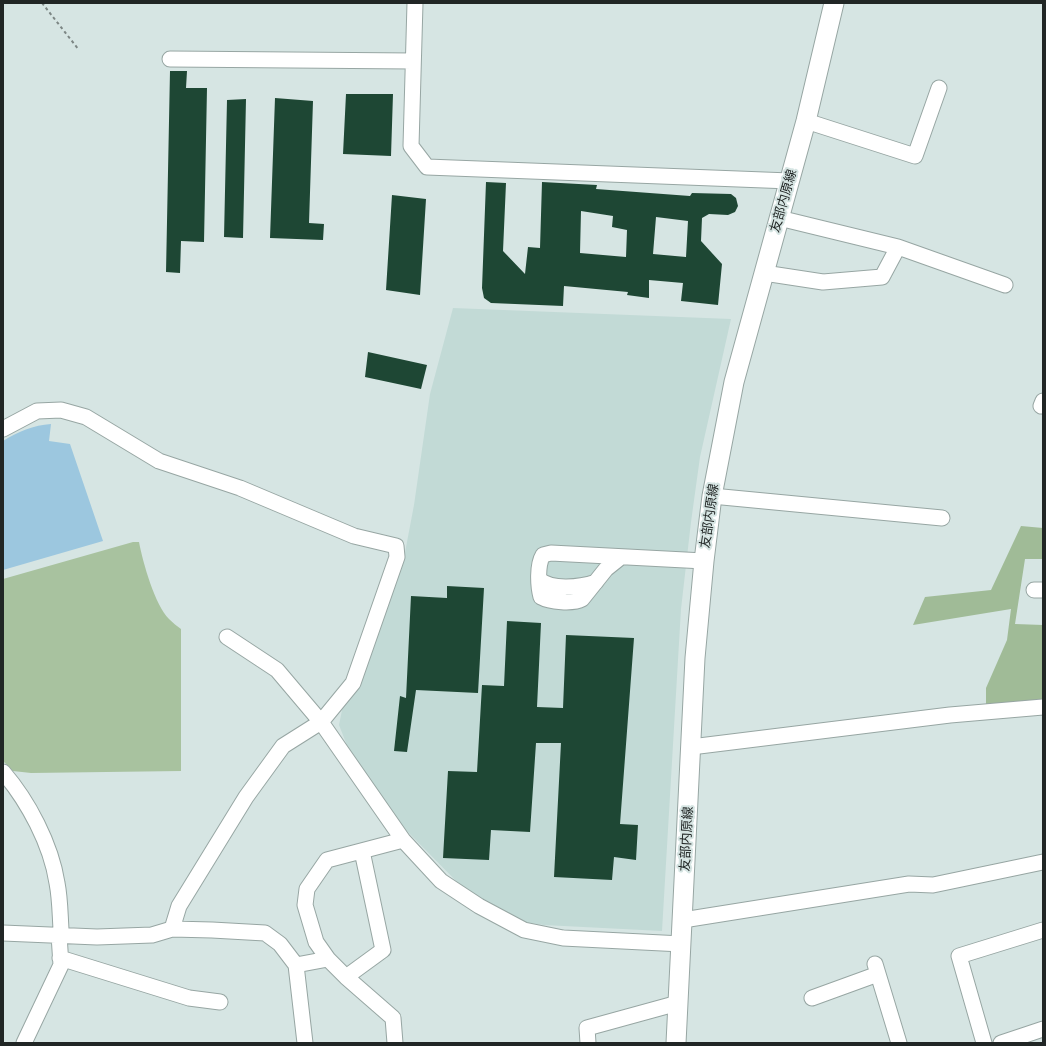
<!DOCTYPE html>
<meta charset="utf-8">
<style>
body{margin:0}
#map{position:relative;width:1046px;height:1046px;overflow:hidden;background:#d6e5e3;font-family:"Fira Sans Condensed",sans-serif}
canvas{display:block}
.frame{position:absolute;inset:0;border:4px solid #212625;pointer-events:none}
</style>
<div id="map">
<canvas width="1046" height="1046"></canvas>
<div class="frame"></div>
</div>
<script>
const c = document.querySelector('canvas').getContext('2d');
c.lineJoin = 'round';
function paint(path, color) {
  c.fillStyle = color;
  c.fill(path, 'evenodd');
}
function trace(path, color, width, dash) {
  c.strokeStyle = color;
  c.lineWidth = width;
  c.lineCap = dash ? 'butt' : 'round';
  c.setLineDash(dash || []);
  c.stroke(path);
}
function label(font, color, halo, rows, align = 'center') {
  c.font = font + ' "Fira Sans Condensed","Noto Sans JP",sans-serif';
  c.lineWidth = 4;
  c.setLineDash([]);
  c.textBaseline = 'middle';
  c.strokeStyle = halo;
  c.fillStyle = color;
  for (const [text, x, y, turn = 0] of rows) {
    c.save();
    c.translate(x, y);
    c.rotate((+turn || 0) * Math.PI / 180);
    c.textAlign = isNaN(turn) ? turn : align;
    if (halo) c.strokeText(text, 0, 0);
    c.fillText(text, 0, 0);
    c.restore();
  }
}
const built = new Path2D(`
 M453,308L731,319L700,457L691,522L681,609L662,931L544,925L524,922L464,889L401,825L348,748L339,725L347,685L403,563L414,505L430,394Z`);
const green = new Path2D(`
 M133,542H139C143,563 155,605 169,619C173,623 177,626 181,629V771L31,773L13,771L3,761V579Z`);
const forest = new Path2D(`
 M1021,526L1043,528V559H1025L1015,624L1043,625V704L986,710V688L1007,640L1011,609L913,625L925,597L991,590Z`);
const water = new Path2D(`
 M51,424L49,441L70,444L103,541L3,570V441C17,432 34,425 51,424Z`);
const building = new Path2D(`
 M170,71H187L186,88H207L204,242L181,241L180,273L166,272Z
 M346,94H393L391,156L343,154Z
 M275,98L313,101L309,223L324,224L323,240L270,238Z
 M246,99L243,238L224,237L227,100Z
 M486,182L506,183L503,251L525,274L528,247L540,248L542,182L597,185L596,189L690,196L692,193L731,194L736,198L738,206L735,212L728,215L709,214L702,218L701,241L722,264L718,305L681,301L683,283L649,280V298L627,295L628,292L564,286L563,306L491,303L484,298L482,288ZM581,211L613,216L612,227L627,230L626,257L580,253ZM656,217L688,221L686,257L653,254Z
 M392,195L426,199L420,295L386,290Z
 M368,352L427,365L421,389L365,377Z
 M447,586L484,588L478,693L416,690L407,752L394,751L400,696L406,698L411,596L447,598Z
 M507,621L541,623L537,707L563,708L566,635L634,638L620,824L638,825L636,860L614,857L612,880L554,877L561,743H536L530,832L491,830L489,860L443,858L448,771L477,772L482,685L504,686Z`);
const path = new Path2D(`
 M42,3L79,50`);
const minor = new Path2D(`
 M415,3L411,146L427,167L790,181
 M170,59L413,61
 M806,121L915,156L939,88
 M779,218L898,247L1005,285
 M764,273L823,282L882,277L898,247
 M1043,401L1041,406H1043
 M3,429L37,411L61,410L86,417L159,461L240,488L354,536L396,546L397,557L353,683L321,722L283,746L246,797L179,906L172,929
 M712,496L942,518
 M621,557L606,569L582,599C573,604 550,602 541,597C538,586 537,565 543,555L551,553L704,561
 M539,579C551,591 581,587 596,582
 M1034,590H1043
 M227,637L277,670L321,722L403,840L441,881L479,906L524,930L563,938L682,944
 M691,747L950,715L1043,707
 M3,772C28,801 51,844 57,883C60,898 60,914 61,929L59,935L61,965L24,1043
 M683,920L909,884L933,885L1043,862
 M3,933L97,937L152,935L172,929L212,930L265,933L280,944L296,965L305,1043
 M60,958L189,998L220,1002
 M875,964L899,1043
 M296,965L328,959
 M346,977L383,950L362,851
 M812,998L878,974
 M395,1043L393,1018L346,977L328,959L316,942L305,905L307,889L327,860L403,840
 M588,1043L587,1028L678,1003
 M984,1043L959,956L1043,930
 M1001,1043L1043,1029`);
const major = new Path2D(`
 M676,1043L695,658L704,561L712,496L734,382L806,121L834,3`);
const streetNames = [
 ["友部内原線",784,201,-74],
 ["友部内原線",710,516,-82],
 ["友部内原線",687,839,-87]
];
paint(built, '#c2dad6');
paint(green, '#a8c29f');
paint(forest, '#a0bb97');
paint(water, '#9cc7df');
paint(building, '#1e4734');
trace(minor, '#97a6a3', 17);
trace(major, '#97a6a3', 21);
trace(path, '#7c8684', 2, [3, 3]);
trace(minor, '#fff', 15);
trace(major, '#fff', 19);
label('13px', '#212625', '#d6e5e3', streetNames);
</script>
